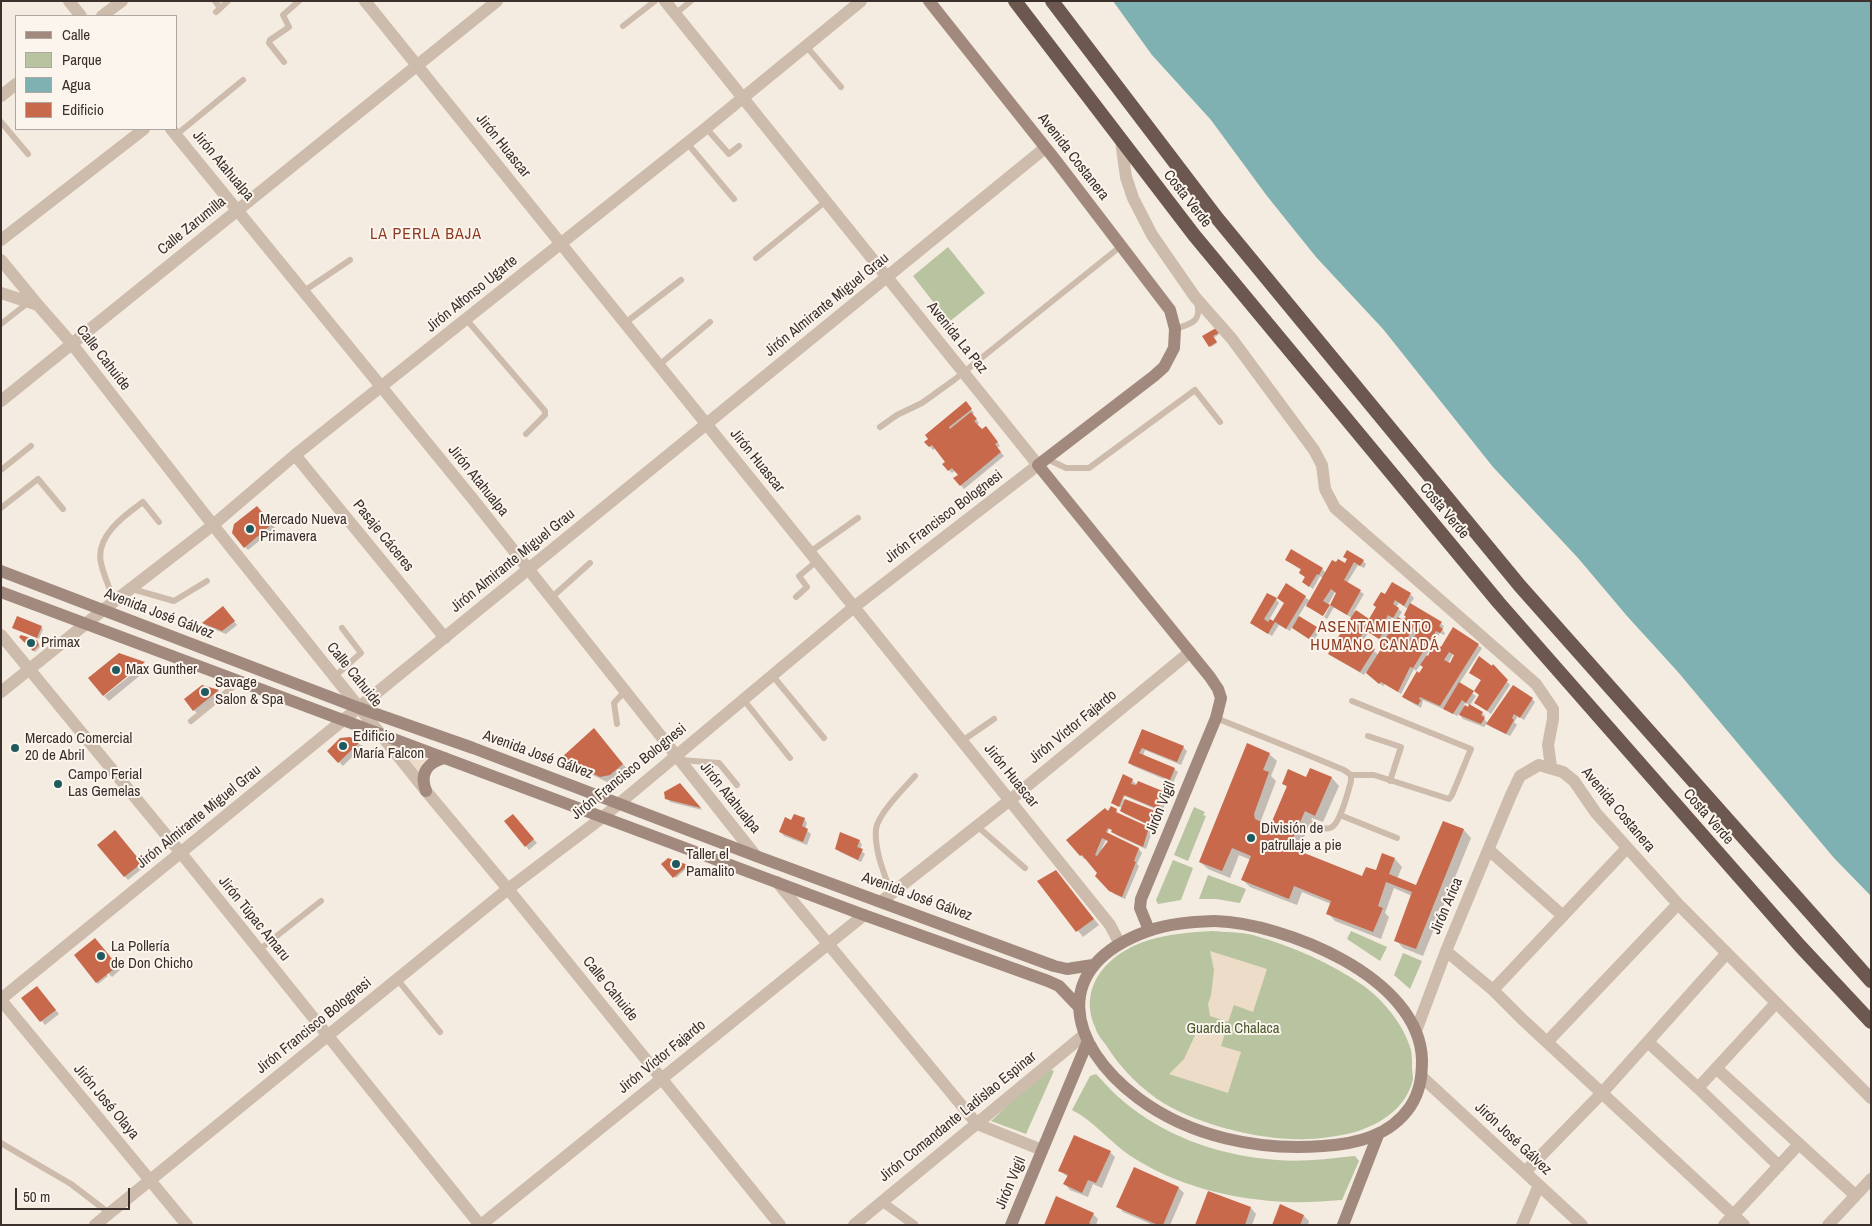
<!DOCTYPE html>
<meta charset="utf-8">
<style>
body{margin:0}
#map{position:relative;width:1872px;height:1226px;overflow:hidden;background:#f4ebe1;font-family:"Archivo Narrow",sans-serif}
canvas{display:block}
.frame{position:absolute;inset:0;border:2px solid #3b302b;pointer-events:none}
.legend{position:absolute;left:15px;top:15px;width:162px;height:115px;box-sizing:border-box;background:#fbf5ee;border:1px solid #aea6a0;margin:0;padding:6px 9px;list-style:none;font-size:15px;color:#3b302b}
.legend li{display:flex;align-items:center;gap:10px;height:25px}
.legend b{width:25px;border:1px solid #aea6a0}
.scale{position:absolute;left:15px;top:1188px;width:115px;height:22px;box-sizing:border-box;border:2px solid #3b302b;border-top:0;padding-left:6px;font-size:15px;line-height:18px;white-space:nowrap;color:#3b302b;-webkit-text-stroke:4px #fbf5ee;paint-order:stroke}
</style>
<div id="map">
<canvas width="1872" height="1226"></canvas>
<div class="frame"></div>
<ul class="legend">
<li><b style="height:6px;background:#a18a7d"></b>Calle</li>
<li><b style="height:14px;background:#b8c4a0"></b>Parque</li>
<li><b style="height:14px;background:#7fb0b2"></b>Agua</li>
<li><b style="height:14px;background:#c8694b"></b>Edificio</li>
</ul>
<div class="scale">50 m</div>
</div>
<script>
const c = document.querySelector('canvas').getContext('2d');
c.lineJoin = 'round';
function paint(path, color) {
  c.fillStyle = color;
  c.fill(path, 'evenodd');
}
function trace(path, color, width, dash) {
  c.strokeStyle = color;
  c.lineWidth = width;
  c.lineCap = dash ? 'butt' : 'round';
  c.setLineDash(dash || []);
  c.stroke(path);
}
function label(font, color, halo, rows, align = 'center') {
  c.font = font + ' "Archivo Narrow",sans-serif';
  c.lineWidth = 4;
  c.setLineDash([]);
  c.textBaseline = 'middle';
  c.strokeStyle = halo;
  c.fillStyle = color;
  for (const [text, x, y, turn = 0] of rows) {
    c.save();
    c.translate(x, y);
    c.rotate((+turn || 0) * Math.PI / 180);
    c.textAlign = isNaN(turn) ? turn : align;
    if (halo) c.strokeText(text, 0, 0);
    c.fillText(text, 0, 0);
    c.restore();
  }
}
const green = new Path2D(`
 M948,247L985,293L949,322L913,276Z
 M1194,807L1205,812L1203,815L1206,816L1188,861L1174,855Z
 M1173,860L1193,868L1181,900L1158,904L1156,900Z
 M1208,875L1246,889L1240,903L1216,899H1199Z
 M1212,931C1225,932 1240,932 1253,935C1292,946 1331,963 1364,986C1384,1001 1404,1025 1411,1050C1412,1055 1412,1061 1412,1067C1412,1070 1413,1075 1413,1079C1406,1113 1368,1132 1336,1136C1327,1137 1317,1139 1307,1139C1263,1141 1203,1126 1165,1104C1142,1090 1120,1068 1106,1045C1102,1040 1097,1034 1095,1027C1077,985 1110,952 1149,940C1169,934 1191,932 1212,931Z
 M1351,931L1387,947L1380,961L1347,939Z
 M1403,953L1422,961L1410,989L1394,975Z
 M1048,1068L1054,1071L1026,1134L991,1121Z
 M1096,1074C1105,1083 1113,1093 1123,1101C1163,1135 1215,1154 1267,1159C1296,1163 1326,1159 1355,1156L1359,1161L1342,1200C1324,1201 1306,1203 1289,1202C1233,1200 1176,1186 1129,1155C1109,1141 1094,1121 1072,1110L1090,1076Z`);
const plaza = new Path2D(`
 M395,745L427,758L421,765L418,774Z
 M1210,951L1267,969L1253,1012L1234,1005L1228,1022L1210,1016L1208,1004L1211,995L1214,970Z
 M1207,1024L1226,1030L1221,1046L1241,1052L1228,1093L1169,1074L1184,1059L1197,1031Z`);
const water = new Path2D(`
 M1113,1H1871V896L1834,858L1678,672L1627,616L1578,558L1493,467L1383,329L1316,257L1267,196L1211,120L1152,55Z`);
const shadow = new Path2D(`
 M1217,331L1219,334L1214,338L1217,343L1211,347L1204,337Z
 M965,403L974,413L972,415L979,423L977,425L982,431H989L1000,446L997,448L1004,456L964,489L955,478L959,475L956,470L952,473L949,470L947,462L936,448L933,450L926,442Z
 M257,508L275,528L248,550L245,547Z
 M1286,560L1322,569L1326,573L1345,564L1348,560L1363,561L1366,564L1364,568L1358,565L1347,583L1364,594L1354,611L1370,620L1385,596L1410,594L1414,598L1410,604L1444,626L1442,630L1445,633L1444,635L1440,633L1426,656L1429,658L1441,649L1453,629L1482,648L1459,684L1476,696L1470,705L1465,703L1464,706L1482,713L1485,716L1484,719L1488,723L1532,699L1535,702L1524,720L1518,716L1514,722L1517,725L1510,736L1491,727L1487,723L1484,727L1463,719L1459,714L1457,716L1444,708L1443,709L1423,700L1421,708L1407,700L1403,697L1424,667L1421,664L1416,671L1414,669L1401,694L1385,684L1383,686L1366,672L1364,675L1333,657L1329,654L1349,634L1356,624L1352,618L1334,607L1327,619L1324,617L1337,593L1335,592L1322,616L1306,604L1298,617L1319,632L1313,642L1292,627L1290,631L1279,625L1272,636L1255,626L1251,623L1276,599L1279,603L1269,620L1273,622L1285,603L1278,598L1305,597L1310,601L1323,578L1320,576L1313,589L1304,582L1306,578L1300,573L1301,570ZM1399,603L1408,609L1407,617L1404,622L1398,618L1402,612L1396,607ZM1392,617L1397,621L1393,627L1389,623ZM1365,620L1368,622L1363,630L1360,628ZM1369,632L1385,642L1379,655L1362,642ZM1453,654L1455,656L1450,664L1448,663Z
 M226,611L237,625L226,634L206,626L203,623Z
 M41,627L43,629L39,639L14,628Z
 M21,637L37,641L40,647L35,652Z
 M145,664L149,668L109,701L104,696Z
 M1493,666L1510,685L1491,714L1476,703L1480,695L1482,681L1470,673Z
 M203,686L219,692L222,694L197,713L194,710Z
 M1142,731L1183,747L1187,751L1181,765L1145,750L1143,756L1174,769L1178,772L1173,783L1133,766L1129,763Z
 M599,736L628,770L615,780L607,782L568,763L563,758Z
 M350,739L363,746L343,766L328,751Z
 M1269,754L1277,761L1271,776L1276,781L1260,823L1271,827L1288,788L1283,783L1307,778L1311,770L1332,778L1339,786L1323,822L1312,818L1298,852L1363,878L1376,872L1383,855L1395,859L1402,867L1397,879L1417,886L1443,822L1464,830L1471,838L1423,956L1403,948L1396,940L1412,896L1394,888L1385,913L1389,917L1381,939L1335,921L1328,913L1331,904L1302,892L1297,905L1250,887L1243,880L1251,860L1239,855L1230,878L1208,869L1200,862Z
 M1132,780L1137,785L1164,793L1168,796L1162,812L1125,796L1123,799L1154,812L1157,816L1153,827L1125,814L1121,811L1122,808L1112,803Z
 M683,788L702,810L670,802L667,798Z
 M1116,810L1119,815L1148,828L1152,832L1146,849L1116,835L1113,830L1109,829L1107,834L1139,849L1142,853L1137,864L1139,866L1125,899L1114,894L1086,858L1084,859L1081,855L1109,813ZM1106,840L1109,842L1101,850Z
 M516,818L537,843L529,850L526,846Z
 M804,819L807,823L805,829L811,834L807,845L784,836L781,832L792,822Z
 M118,835L144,867L128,880L99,845Z
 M859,841L862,844L860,850L865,854L861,862L840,852L837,849Z
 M668,859L687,866L688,867L676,878L663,864Z
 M1056,872L1099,925L1083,937L1039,882Z
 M99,943L120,970L112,977L106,971L104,972L108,976L98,984L76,956Z
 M40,991L59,1014L45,1025L23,998Z
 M1110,1152L1115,1157L1102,1188L1093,1184L1088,1197L1070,1190L1065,1184L1068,1177L1059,1170Z
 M1179,1188L1184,1193L1170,1225H1153L1123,1212L1118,1206Z
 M1251,1208L1256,1214L1252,1225H1197Z
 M1093,1214L1098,1219L1096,1225H1045Z
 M1304,1216L1309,1221L1308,1225H1273Z`);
const building = new Path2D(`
 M1216,328L1219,333L1213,336L1217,342L1209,347L1202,336Z
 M966,401L972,409L949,427L950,429L971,412L977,419L974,421L982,429L986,426L998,442L995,444L1001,452L960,486L953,478L958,475L952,468L948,471L942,464L945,462L932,445L929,447L924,442L928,439L925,435Z
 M257,506L272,524L244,548L232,533L234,524Z
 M1291,549L1323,568L1319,575L1317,574L1309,587L1302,582L1305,577L1299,573L1301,569L1285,560Z
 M1347,550L1364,560L1360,566L1354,562L1344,580L1361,590L1347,615L1330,605L1323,616L1306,606L1332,560L1336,562L1338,559L1345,563L1347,559L1343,557ZM1331,589L1336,593L1330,605L1323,601Z
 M1392,582L1411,593L1404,606L1395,600L1393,604L1399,608L1393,618L1388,615L1386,619L1390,622L1379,639L1365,630L1359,639L1375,649L1360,672L1328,654L1343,629L1349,633L1355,623L1350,619L1356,610L1369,619L1376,607L1373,605L1381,592L1385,594ZM1361,618L1367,622L1363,628L1357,624Z
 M1286,583L1306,596L1286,629L1275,622L1268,634L1250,623L1267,593L1277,598ZM1277,598L1284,603L1273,621L1270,619L1268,622L1264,619Z
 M1410,603L1442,622L1439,626L1443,629L1440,633L1436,631L1413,668L1410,667L1398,692L1381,682L1379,684L1366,673L1381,649L1380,648L1398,617L1403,620L1406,617L1404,615ZM1421,621L1423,623L1412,640L1408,637L1416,623L1419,625Z
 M223,606L235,621L222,631L202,623Z
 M17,616L42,626L37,638L12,628Z
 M1299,616L1317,627L1309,639L1292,628Z
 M1453,627L1479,644L1440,706L1420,697L1419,699L1421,700L1418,705L1402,697L1417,671L1419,673L1423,667L1420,665L1427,655L1428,656L1432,647L1436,649L1438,645L1441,647ZM1449,652L1454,655L1450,663L1444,660Z
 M21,635L37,640L39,645L33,651L19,637Z
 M119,653L145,662L103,696L88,678Z
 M1479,656L1492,666L1493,664L1508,680L1487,711L1474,703L1479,695L1474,691L1481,680L1469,673Z
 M1459,682L1474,691L1466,703L1462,700L1453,714L1443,709Z
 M202,685L219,690L193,711L184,699Z
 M1513,685L1533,698L1520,718L1514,714L1512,718L1514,720L1506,734L1486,724Z
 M1469,704L1483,712L1481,715L1485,718L1481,724L1459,715L1465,705L1468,707Z
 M594,728L623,764L610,775L600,777L561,758Z
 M1142,729L1184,746L1177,762L1142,748L1139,753L1175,768L1170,780L1128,763Z
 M350,737L360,742L338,763L327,751L340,738Z
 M1247,743L1270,753L1263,770L1269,772L1254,814L1255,819L1270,826L1287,786L1282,784L1288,769L1306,777L1310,768L1332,777L1315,816L1305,811L1289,847L1362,876L1366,867L1376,870L1382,853L1395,858L1389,874L1416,885L1443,821L1464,829L1416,949L1394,941L1412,892L1386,882L1378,906L1383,908L1373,932L1326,914L1331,901L1294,886L1289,899L1241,880L1251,856L1232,848L1222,871L1199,862Z
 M1123,774L1133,779L1131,784L1136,785L1138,781L1165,792L1158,809L1124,795L1119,807L1111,803Z
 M680,783L701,808L665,799L664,792Z
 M1125,799L1155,811L1149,825L1120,811Z
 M1111,806L1117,809L1116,812L1149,827L1143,847L1111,832L1112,830L1108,828L1106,832L1139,848L1134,861L1136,862L1122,897L1109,891L1095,876L1097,873L1082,855L1080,856L1066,840L1105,808L1108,811ZM1102,838L1108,841L1097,856L1095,855Z
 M513,814L534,839L525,847L504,821Z
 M794,814L805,818L802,826L808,829L803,842L779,832L785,817L791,820Z
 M115,830L142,863L124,877L97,845Z
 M840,832L860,840L857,847L863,849L858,860L835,849Z
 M668,858L688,865L673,878L661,864Z
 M1056,870L1094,919L1076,932L1037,881Z
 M95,938L118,966L96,983L74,955Z
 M37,986L56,1010L40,1022L21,998Z
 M1074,1135L1111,1151L1096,1183L1088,1180L1082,1193L1063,1184L1068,1175L1058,1171Z
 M1134,1167L1179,1187L1163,1225H1158L1116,1207Z
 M1208,1191L1251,1207L1245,1225H1195Z
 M1056,1196L1094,1213L1089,1223L1092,1225H1044Z
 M1280,1204L1304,1215L1300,1225H1272Z`);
const service = new Path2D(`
 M215,1L220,8
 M216,12L228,1
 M675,14L691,1
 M623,26L655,1
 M806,46L841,87
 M284,62L269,43L270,40L289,27L283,15L299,1
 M1,122L28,154
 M706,128L729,154L739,146
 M176,135L243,80
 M687,143L734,199
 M756,258L826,201
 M304,291L350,260
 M466,319L545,411V415L526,434
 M625,323L681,280
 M1,324L29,302
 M1175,329C1191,324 1202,322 1197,302
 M659,365L710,322
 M880,427L897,415L922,403L954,380L1121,246
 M1047,459L1066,468H1089L1195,390L1220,422
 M1,470L31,446
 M1,508L38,479L63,509
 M810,552L858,518
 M132,589L174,601L207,581
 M796,597L807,587L799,576L817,561
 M551,598L590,563
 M114,601C110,589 104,576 101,563C95,536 125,515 143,502L159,522
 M772,675L824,738
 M334,677L361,653L342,628
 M743,699L790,758
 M1216,718L1303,753L1344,770L1351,775V781C1348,792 1340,825 1330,828C1324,830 1316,826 1311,823
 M191,721L240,681
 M617,724L614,703L625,691
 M1368,736L1401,747L1390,781
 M962,741L994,719
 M681,760L719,763L737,785
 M1351,775H1374L1449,799L1452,795L1471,749L1352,701
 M1340,815L1397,838
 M977,826L1025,868
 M892,893C884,876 874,848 876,829C878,814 904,788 915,776
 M259,950L321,901
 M397,979L440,1032
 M1,1143L71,1184L109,1213`);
const pedestrian = new Path2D(`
 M881,1201L914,1225`);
const minor = new Path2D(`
 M69,1L81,16
 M365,1L854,607
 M102,16L122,1
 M1,96L16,84
 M171,129L472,498L756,856
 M1121,141L1126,177L1133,198L1152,235L1195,297L1232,339L1314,450L1322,465L1325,489L1335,508L1536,684L1553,709V719L1548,745L1551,767
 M1,240L144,129
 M1,260L38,305L72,344L213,525L426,791L508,889L780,1225
 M1,293L38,305
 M1,401L497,1
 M295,455L445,638
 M1,635L181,853L480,1225
 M1,692L103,610L213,525L295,455L706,128L861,1
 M1489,850L1563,916
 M777,882L977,1124L1042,1150
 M882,901L1010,800L1190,652
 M1446,951L1493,990L1522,1019L1744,1225
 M1493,990L1627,848
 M1,999L1045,148
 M1,1000L187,1225
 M1416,1031L1446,951L1511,795L1520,776L1539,765L1563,772L1574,781L1596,813L1678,904L1871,1098
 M1547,1042L1678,904
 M1648,1042L1698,1088L1779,1166
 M1716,1068L1855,1195
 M1422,1077L1582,1225
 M1698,1088L1776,1003
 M1525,1172L1602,1093L1727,953
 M95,1225L508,889L603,817
 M481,1225L864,915
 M854,1225L1084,1035
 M1522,1225L1539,1185
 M1724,1225L1799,1144
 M1828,1225L1871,1179`);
const tertiary = new Path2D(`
 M854,607L1110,925L1120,944
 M603,817L854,607L1038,465L665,1`);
const secondary = new Path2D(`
 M929,1L1057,162L1170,310L1175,329L1174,348L1164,367L1154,376L1038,465L1210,677L1218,689L1221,698L1216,718L1141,899L1140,908L1149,930
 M1,571L359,708L473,748L756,856L1054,966L1067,969L1093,965
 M1,592L864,915L1048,981L1059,986L1078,1006
 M426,791C419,773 428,762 445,758
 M1215,921C1284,923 1420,977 1422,1060C1422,1077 1420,1092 1410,1107C1390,1136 1356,1144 1323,1146C1259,1151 1190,1137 1138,1098C1066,1044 1050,966 1148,931C1169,923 1193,922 1215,921Z
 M1011,1225L1087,1043
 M1343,1225L1378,1135`);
const trunk = new Path2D(`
 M1015,1L1194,235L1499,603L1800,946L1871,1022
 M1052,1L1217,218L1520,586L1871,981`);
const markers = [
 [250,529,5,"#1f5a5e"],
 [31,643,5,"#1f5a5e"],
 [116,670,5,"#1f5a5e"],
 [205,692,5,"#1f5a5e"],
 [343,746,5,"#1f5a5e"],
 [15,748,5,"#1f5a5e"],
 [58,784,5,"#1f5a5e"],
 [1251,838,5,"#1f5a5e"],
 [676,864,5,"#1f5a5e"],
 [101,956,5,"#1f5a5e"]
];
const streetNames = [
 ["Jirón Huascar",503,146,51],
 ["Avenida Costanera",1073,157,52],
 ["Jirón Atahualpa",223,166,50],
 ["Costa Verde",1187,199,52],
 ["Calle Zarumilla",192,226,-39],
 ["Jirón Alfonso Ugarte",472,294,-39],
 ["Jirón Almirante Miguel Grau",827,305,-39],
 ["Avenida La Paz",957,338,51],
 ["Calle Cahuide",103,358,52],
 ["Jirón Huascar",757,461,51],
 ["Jirón Atahualpa",478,481,51],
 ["Costa Verde",1444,511,50],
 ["Jirón Francisco Bolognesi",944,517,-37],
 ["Pasaje Cáceres",383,536,51],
 ["Jirón Almirante Miguel Grau",513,561,-39],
 ["Avenida José Gálvez",159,614,21],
 ["Calle Cahuide",354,675,51],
 ["Jirón Víctor Fajardo",1073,727,-39],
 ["Avenida José Gálvez",538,755,20],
 ["Jirón Francisco Bolognesi",629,772,-39],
 ["Jirón Huascar",1011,776,51],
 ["Jirón Atahualpa",730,798,51],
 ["Jirón Vigil",1161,808,-68],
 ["Avenida Costanera",1618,810,50],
 ["Jirón Almirante Miguel Grau",199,817,-39],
 ["Costa Verde",1708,817,49],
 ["Avenida José Gálvez",917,897,20],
 ["Jirón Arica",1447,906,-67],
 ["Jirón Túpac Amaru",254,919,51],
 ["Calle Cahuide",610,989,51],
 ["Jirón Francisco Bolognesi",314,1026,-39],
 ["Jirón Víctor Fajardo",662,1057,-39],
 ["Jirón José Olaya",106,1102,50],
 ["Jirón Comandante Ladislao Espinar",958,1117,-39],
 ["Jirón José Gálvez",1513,1139,43],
 ["Jirón Vigil",1011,1183,-67]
];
const poiNames = [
 ["Mercado Nueva",260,520],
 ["Primavera",260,537],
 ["Primax",41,643],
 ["Max Gunther",126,670],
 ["Savage",215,683],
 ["Salon & Spa",215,700],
 ["Edificio",353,737],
 ["María Falcon",353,754],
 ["Mercado Comercial",25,739],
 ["20 de Abril",25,756],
 ["Campo Ferial",68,775],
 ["Las Gemelas",68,792],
 ["División de",1261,829],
 ["patrullaje a pie",1261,846],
 ["Taller el",686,855],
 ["Pamalito",686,872],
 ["La Pollería",111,947],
 ["de Don Chicho",111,964]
];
const parkNames = [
 ["Guardia Chalaca",1233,1029]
];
const neighbourhoodNames = [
 ["LA PERLA BAJA",426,235],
 ["ASENTAMIENTO",1375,628],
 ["HUMANO CANADÁ",1375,646]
];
paint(green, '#b8c4a0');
paint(plaza, '#ecdcc8');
paint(water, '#7fb0b2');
paint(shadow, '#0003');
paint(building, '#c8694b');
trace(service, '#cdbbac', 6);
trace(pedestrian, '#cdbbac', 9);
trace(minor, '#cdbbac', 12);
trace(tertiary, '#cdbbac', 12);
trace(secondary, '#a18a7d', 12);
trace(trunk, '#6c584f', 14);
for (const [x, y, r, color] of markers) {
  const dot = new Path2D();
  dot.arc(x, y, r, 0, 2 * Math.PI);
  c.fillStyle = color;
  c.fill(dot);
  trace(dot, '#fbf5ee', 2);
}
label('15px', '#3b302b', '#fbf5ee', streetNames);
label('15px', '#3b302b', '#fbf5ee', poiNames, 'left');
label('15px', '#4a5a2e', '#fbf5ee', parkNames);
c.letterSpacing = '1px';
label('16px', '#8c3b22', '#fbf5ee', neighbourhoodNames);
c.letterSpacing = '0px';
</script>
